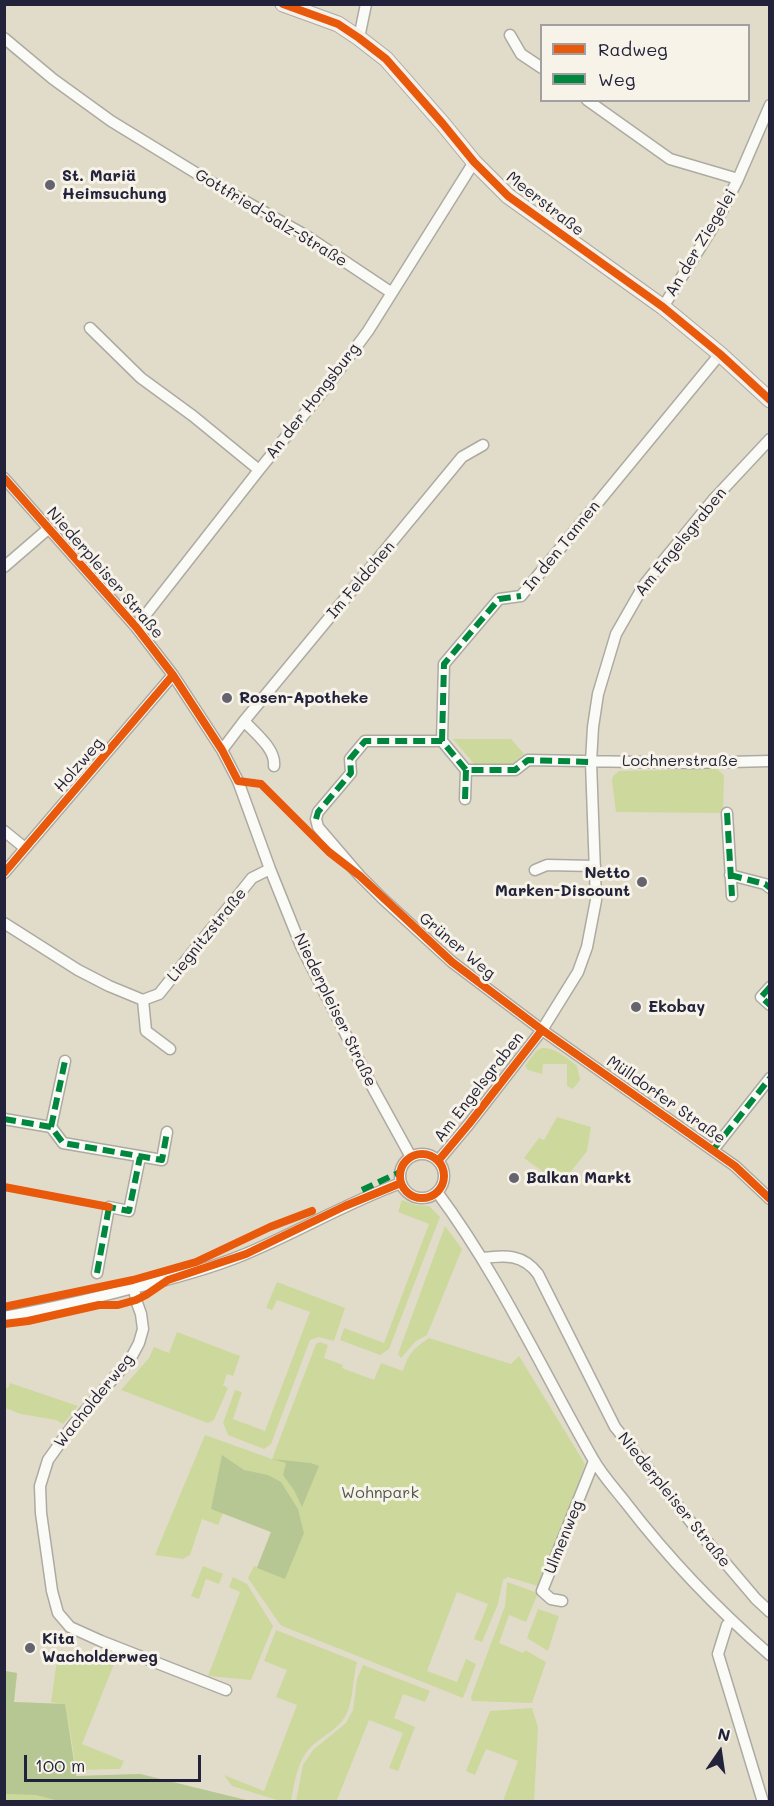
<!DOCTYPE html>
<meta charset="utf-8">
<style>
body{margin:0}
#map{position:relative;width:774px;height:1806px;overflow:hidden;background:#e1dcca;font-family:Mali,sans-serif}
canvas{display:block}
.frame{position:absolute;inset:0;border:6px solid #22223b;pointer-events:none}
.legend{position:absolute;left:540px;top:24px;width:210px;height:78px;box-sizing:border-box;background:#f7f3e8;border:2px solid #a29fa3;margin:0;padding:8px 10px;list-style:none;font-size:18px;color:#22223b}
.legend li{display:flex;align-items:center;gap:12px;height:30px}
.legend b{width:30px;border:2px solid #a29fa3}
.north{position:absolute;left:690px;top:1722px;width:60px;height:60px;-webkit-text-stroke:4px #f7f3e8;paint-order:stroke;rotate:13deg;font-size:16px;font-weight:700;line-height:24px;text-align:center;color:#22223b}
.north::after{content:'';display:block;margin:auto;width:21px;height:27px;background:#22223b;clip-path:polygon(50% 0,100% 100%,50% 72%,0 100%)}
.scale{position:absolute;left:24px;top:1755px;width:177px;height:27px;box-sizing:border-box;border:3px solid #22223b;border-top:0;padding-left:8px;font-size:18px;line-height:21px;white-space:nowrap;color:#22223b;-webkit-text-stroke:4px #f7f3e8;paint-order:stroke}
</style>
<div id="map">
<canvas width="774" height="1806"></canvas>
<div class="frame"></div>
<ul class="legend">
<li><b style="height:8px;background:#e8590c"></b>Radweg</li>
<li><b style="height:8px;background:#00873e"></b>Weg</li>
</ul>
<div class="north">N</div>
<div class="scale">100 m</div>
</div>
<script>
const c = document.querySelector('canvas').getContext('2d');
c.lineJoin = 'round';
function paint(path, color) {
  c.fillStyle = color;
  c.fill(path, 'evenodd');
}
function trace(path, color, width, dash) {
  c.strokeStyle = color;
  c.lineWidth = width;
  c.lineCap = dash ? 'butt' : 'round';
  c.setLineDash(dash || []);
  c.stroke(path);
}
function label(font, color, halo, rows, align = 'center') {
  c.font = font + ' Mali,sans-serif';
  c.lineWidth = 6;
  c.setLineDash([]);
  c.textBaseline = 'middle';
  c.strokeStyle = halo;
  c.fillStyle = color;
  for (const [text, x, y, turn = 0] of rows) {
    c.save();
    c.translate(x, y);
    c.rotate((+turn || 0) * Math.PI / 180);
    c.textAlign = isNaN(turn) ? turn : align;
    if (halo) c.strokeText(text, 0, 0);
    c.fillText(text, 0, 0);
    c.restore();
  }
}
const green = new Path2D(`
 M453,739H511L524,754L512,764L475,765Z
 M717,769L724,775L723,813L616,812L612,781L613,776L619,771Z
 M542,1048C555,1047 567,1058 577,1066L580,1080L573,1089L567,1086V1064H543L542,1074L528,1070L525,1066L536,1051Z
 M557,1117L591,1127L587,1151L569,1174L557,1182L524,1158L539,1138L544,1140Z
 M402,1200L415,1205L429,1206L440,1217L389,1349L380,1355L340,1340L344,1328L384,1343L429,1224L398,1212Z
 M445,1226L462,1249L427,1335L416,1341L401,1358L398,1354Z
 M277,1282L345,1308L334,1341L319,1337L310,1340L271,1444L264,1449L228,1435L223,1423L235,1390L242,1392L233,1419L265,1431L310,1312L277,1300L272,1310L266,1308Z
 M177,1332L240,1356L233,1376L227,1374L223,1385L228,1388L214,1420L208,1423L121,1390L149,1358L154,1347L169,1353Z
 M429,1338L511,1364L519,1356L585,1464L541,1587L508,1577L503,1580L498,1604L482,1642L474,1639L488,1604L457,1592L427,1671L457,1682L466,1659L476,1664L463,1698L282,1626L279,1623L248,1578L254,1566L257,1567L271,1532L223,1513L218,1525L202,1519L190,1555L183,1559L155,1555L205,1435L272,1459L316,1344L320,1342L328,1345L324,1358L343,1365L342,1368L374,1380L381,1363L403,1371C408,1354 414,1348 429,1338Z
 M10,1383L78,1406L63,1424L56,1420L21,1414L5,1408V1387L8,1388Z
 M203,1566L223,1574L219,1584L206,1579L199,1599L191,1596Z
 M233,1577L247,1584L273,1626L251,1680L208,1676L240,1592L229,1587Z
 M507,1582L538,1593L526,1622L509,1615L499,1643L523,1653L525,1650L546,1662L532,1703L472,1701L471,1697L505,1606Z
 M538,1609L559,1616L548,1651L527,1638Z
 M276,1630L357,1662C352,1680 354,1707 342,1721C334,1731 322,1737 313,1745C297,1759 295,1782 291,1801H280L232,1786L224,1775L264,1791L297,1705L276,1697L287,1670L264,1661Z
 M83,1652L114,1664L82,1744L124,1761L120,1769L76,1770L66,1703L76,1776L140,1774L250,1801L5,1802V1671L17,1673L14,1702L62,1704L51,1702L58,1653L79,1663Z
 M363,1665L430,1691L425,1702L403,1694L394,1718L415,1727L398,1771L389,1768L403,1733L369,1720L337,1800L340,1801H296L303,1765L313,1750L346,1723L353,1710L357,1679Z
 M532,1708L538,1727L534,1801H503L518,1761L486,1749L475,1775L466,1771L490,1711Z`);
const forest = new Path2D(`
 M222,1455L244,1470L268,1475L281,1482L298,1509L304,1533L285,1579L257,1568L271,1532L211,1509Z
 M272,1459L311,1463L319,1466L302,1507L294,1490L283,1475L286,1463Z
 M5,1671L17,1673L14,1702L65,1704L76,1776L140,1774L250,1801L63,1802L36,1795L5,1794Z`);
const street = new Path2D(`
 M510,35L521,54L542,68
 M4,38L53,79L111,121L209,181L305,235L392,293
 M359,38L366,4
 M587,100L670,159L738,179
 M663,307L718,219L738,179L770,105
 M90,328L141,378L193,416L259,470
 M4,478L136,627L173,675L222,750L238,781L270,869L301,946L373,1088L411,1157
 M4,567L48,529
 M136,627L259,470L331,381L368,331L474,162
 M244,721C255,733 276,749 274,766
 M442,741L444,664L499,599L521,596L720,354
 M222,750L244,721L462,457L483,445
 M770,761L690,763L528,760L515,770H466L442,741H365L350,759L351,773L318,812L316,819L318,827L360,876L382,898L452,962L542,1030L735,1166L770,1199
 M465,799L466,770
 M727,813L732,896
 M4,831L25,848
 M535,870L547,865L595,866
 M4,873L173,675
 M730,875L765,884L770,888
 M4,923L78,970L109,986L143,1000L146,1031L170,1049
 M770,987L761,997L770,1005
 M143,1000L159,994L252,878L270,869
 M4,1119L51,1127L63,1143L162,1160L167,1132
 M51,1127L65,1061
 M713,1150L770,1078
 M400 1176a22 22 0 1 1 44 0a22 22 0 1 1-44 0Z
 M438,1161L469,1124L542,1030L578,972L587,947L596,900L591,762L593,727L598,694L616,634L644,585L663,561L713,500L770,439
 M437,1192C499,1275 542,1370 593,1459C602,1475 615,1489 626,1503C669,1559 717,1609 770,1655
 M483,1258C505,1255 523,1254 538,1274L615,1427L694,1526L756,1599L770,1612
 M97,1273L109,1207L129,1211L140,1157
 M134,1288L136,1300L141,1314L143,1329L139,1343L131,1358L73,1425L48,1460L40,1486L41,1513L52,1591L58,1613L70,1627L101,1641L226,1690
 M4,1317C46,1309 88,1300 129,1289C168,1280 206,1270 243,1255C296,1233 346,1203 401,1183
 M562,1601L551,1599L542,1591L594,1461
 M731,1621L727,1625L718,1654L763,1802`);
const secondary = new Path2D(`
 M283,4L338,24L359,38L386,59L443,124L474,162L508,196L663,307L720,354L770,400`);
const quiet = new Path2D(`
 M442,741L444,664L499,599L521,596
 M465,799L466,770
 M727,813L732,896
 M316,819L318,812L351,773L350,759L365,741H442L466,770H515L528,760L591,762
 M730,875L765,884L770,888
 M770,987L761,997L770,1005
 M4,1119L51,1127L63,1143L162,1160L167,1132
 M51,1127L65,1061
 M713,1150L770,1078
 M362,1190L400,1172
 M104,1206L129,1211L140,1157
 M97,1273L109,1207`);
const cycleway = new Path2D(`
 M283,4L338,24L359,38L386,59L443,124L474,162L508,196L663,307L720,354L770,400
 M4,478L136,627L173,675L222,750L238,781L261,784L329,852L360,876L452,962L542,1030L735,1166L770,1199
 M4,873L173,675
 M400 1176a22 22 0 1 1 44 0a22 22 0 1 1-44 0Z
 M438,1161L469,1124L542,1030
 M4,1187L109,1207
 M4,1307L133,1280L196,1262L270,1227L312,1211
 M4,1324L28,1321L99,1305H118L136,1300L146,1295L168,1280L246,1254L345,1206L401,1183`);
const markers = [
 [50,185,6,"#65636d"],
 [227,698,6,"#65636d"],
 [642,882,6,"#65636d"],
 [636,1007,6,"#65636d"],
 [514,1178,6,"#65636d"],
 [30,1648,6,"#65636d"]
];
const poiNames = [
 ["St. Mariä",62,176],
 ["Heimsuchung",62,194],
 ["Rosen-Apotheke",239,698],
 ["Netto",630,873,"right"],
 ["Marken-Discount",630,891,"right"],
 ["Ekobay",648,1007],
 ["Balkan Markt",526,1178],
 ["Kita",42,1639],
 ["Wacholderweg",42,1657]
];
const streetNames = [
 ["Meerstraße",545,204,38],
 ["Gottfried-Salz-Straße",271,218,31],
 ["An der Ziegelei",701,243,-59],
 ["An der Hongsburg",313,401,-52],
 ["Am Engelsgraben",681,542,-51],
 ["In den Tannen",562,546,-51],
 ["Niederpleiser Straße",105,573,49],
 ["Im Feldchen",361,580,-50],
 ["Lochnerstraße",680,761],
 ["Holzweg",79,765,-49],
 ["Liegnitzstraße",207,935,-51],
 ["Grüner Weg",457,946,40],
 ["Niederpleiser Straße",335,1010,64],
 ["Am Engelsgraben",479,1087,-52],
 ["Mülldorfer Straße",666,1100,35],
 ["Wacholderweg",94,1401,-51],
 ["Niederpleiser Straße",674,1500,51],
 ["Ulmenweg",564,1537,-68]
];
const parkNames = [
 ["Wohnpark",380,1493]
];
paint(green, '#cdd89d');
paint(forest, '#b7c794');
trace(street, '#adaaa2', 13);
trace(secondary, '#adaaa2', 17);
trace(street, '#fafaf7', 10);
trace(secondary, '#f4f1ec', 15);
trace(quiet, '#00873e', 6, [12, 6]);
trace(cycleway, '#e8590c', 8);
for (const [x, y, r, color] of markers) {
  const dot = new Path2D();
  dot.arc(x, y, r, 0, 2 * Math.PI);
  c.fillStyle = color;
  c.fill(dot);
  trace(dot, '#f7f3e8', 2);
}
label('bold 16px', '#22223b', '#f7f3e8', poiNames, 'left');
label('16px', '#22223b', '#f7f3e8', streetNames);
label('16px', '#50574d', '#f7f3e8', parkNames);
</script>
